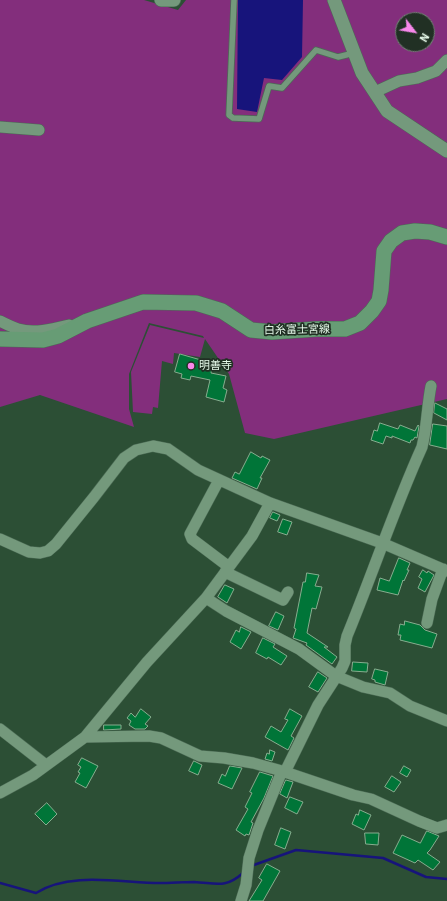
<!DOCTYPE html>
<meta charset="utf-8">
<style>
body{margin:0}
#map{position:relative;width:447px;height:901px;overflow:hidden;background:#2c4f35;font-family:"IBM Plex Sans",sans-serif}
canvas{display:block}
.north{position:absolute;left:395px;top:12px;width:40px;height:40px;box-sizing:border-box;background:#213024;border:1px solid #6f8072;border-radius:50%;rotate:121deg;font-size:11px;font-weight:700;line-height:16px;text-align:center;color:#e4f8e8}
.north::after{content:'';display:block;margin:auto;width:14px;height:18px;background:#f888eb;clip-path:polygon(50% 0,100% 100%,50% 72%,0 100%)}
</style>
<div id="map">
<canvas width="447" height="901"></canvas>
<div class="north">N</div>
</div>
<script>
const context = document.querySelector('canvas').getContext('2d');
context.lineJoin = 'round';
function paint(path, color) {
  context.fillStyle = color;
  context.fill(path, 'evenodd');
}
function stroke(path, color, width, dash) {
  context.strokeStyle = color;
  context.lineWidth = width;
  context.lineCap = dash ? 'butt' : 'round';
  context.setLineDash(dash || []);
  context.stroke(path);
}
function drawText(font, color, halo, rows, align = 'center') {
  context.font = font + ' "IBM Plex Sans","Noto Sans JP",sans-serif';
  context.lineWidth = 3.5;
  context.setLineDash([]);
  context.textBaseline = 'middle';
  context.strokeStyle = halo;
  context.fillStyle = color;
  for (const [text, x, y, turn = 0] of rows) {
    context.save();
    context.translate(x, y);
    context.rotate((+turn || 0) * Math.PI / 180);
    context.textAlign = isNaN(turn) ? turn : align;
    if (halo) context.strokeText(text, 0, 0);
    context.fillText(text, 0, 0);
    context.restore();
  }
}
paint(new Path2D(`
 M0 0H144L178 10 186 0H447V399L274 439 245 433 229 374 205 339 200 357 174 353 173 364 162 361 158 408 153 407 152 414 133 412 131 372 150 325 204 338 203 336 149 323 129 374V409L134 427 40 395 0 407ZM403 20H427V44H403Z`), '#832e7c');
paint(new Path2D(`
 M238 0H303L302 57 282 80 264 78 257 112 237 109Z`), '#17147b');
stroke(new Path2D(`
 M251 866 296 850 383 858 426 877 447 879
 M0 883 36 893C70 871 122 883 160 883 171 883 183 882 194 882 216 883 225 889 243 873`), '#17147b', 2.5);
const building = new Path2D(`
 M180 354 201 360 200 365 212 368 211 373 226 376 223 388 227 390 224 402 206 397 210 380 191 376 190 380 181 378 182 374 175 372Z
 M435 403 447 409V420L434 413Z
 M380 423 398 429 400 425 415 431 418 425 419 426 417 438 415 437 413 440H411L410 443 392 436V438L386 436 383 444 371 440 374 430 377 431Z
 M433 424 447 426V449L430 445Z
 M251 452 261 458 262 456 270 460 260 478H262L257 489 232 478 235 472 239 474Z
 M273 512 280 515 277 521 270 518Z
 M283 519 292 522 287 535 278 532Z
 M399 558 410 563 407 570H409L404 581 403 580 398 595 377 590 380 578 389 581Z
 M423 570 427 573 428 571 434 575 425 592 418 588 422 579 419 577Z
 M307 573 319 575 315 586 322 587 316 609 312 608 307 633 328 647H324L337 657 332 664 306 645 307 643 293 638 296 629 294 628 303 582H305Z
 M225 585 234 589 227 603 218 597Z
 M276 612 284 616 278 630 269 626Z
 M405 621 420 625 425 630 437 634 432 648 400 640 401 635H398L400 624 404 625Z
 M241 627 251 632 241 649 230 642 236 630 239 632Z
 M263 638 275 644 273 647 287 656 281 665 268 657 267 659 256 653Z
 M353 662 368 663 367 672 352 671Z
 M375 669 388 672 385 685 375 682V680L372 679Z
 M318 672 327 678 318 692 309 687Z
 M141 709 151 717 145 724 148 726 145 729H135L129 725 131 721 127 718 131 713 135 717Z
 M290 709 302 716 291 736 294 738 288 750 265 737 271 726 281 732 288 720 285 719Z
 M104 725H121V729L104 730Z
 M270 750 275 752 272 761 265 759 267 753 269 754Z
 M82 758 98 766 86 788 75 782 80 773 78 772 81 767 78 765Z
 M194 761 202 765 198 775 189 771Z
 M230 766 242 768 232 789 218 783 222 774 225 776Z
 M404 766 411 770 407 777 400 773Z
 M260 772 273 776 264 798 251 822 253 823 249 835 246 834 245 836 236 830 248 809 245 807 252 793 250 792Z
 M392 776 401 782 394 792 385 787Z
 M286 780 293 782 287 798 280 794Z
 M290 797 303 802 297 814 285 808Z
 M47 803 57 814 46 825 35 814Z
 M360 810 371 815 364 830 352 824 356 814 358 815Z
 M281 828 291 832 285 849 275 845Z
 M427 831 439 836 430 850 427 853 440 862 433 870 418 860 415 863 393 853 402 835 420 843Z
 M365 833H379L378 845 366 844Z
 M267 864 280 871 263 901H249L262 880 259 878Z`);
paint(building, '#007538');
stroke(building, '#87ad8f', 1);
const service = new Path2D(`
 M234 0 229 115 233 118 259 119 269 86 282 88 316 50 338 57 354 53`);
const minor = new Path2D(`
 M375 92 399 81 417 78 436 71 447 60
 M0 127 39 130
 M0 321C6 324 12 327 18 329 34 334 53 329 69 325
 M219 480 190 534 192 539 229 567
 M0 539 29 552 40 553 48 551 56 544 94 497 124 458 136 450 153 446 168 449 198 470 270 503 382 543 447 571
 M225 572 283 600 288 592
 M206 598 226 611 299 649 336 676 363 687 390 693 410 706 447 721
 M427 623 432 599 443 569
 M0 729 46 765
 M85 737 147 662 206 598 252 536 270 503
 M285 772 318 705 342 668 345 661V645L347 636C373 573 394 509 422 447 427 427 427 406 431 386
 M0 793 33 775 85 737 149 736 161 738 200 756 224 758 253 763 282 771 353 795 371 799 419 821 437 828 447 825
 M241 901 246 885 249 858 258 830 282 771`);
const tertiary = new Path2D(`
 M161 0H174
 M334 0 362 73 387 111 447 151`);
const secondary = new Path2D(`
 M0 339 43 340 58 336 87 321 143 302 196 303 222 311 251 330 272 332 317 329H345L360 323 372 311 379 301 381 290 384 251 391 241 402 233 415 231 430 232 447 237`);
stroke(service, '#4c6b55', 7);
stroke(minor, '#4c6b55', 12);
stroke(tertiary, '#4c6b55', 14);
stroke(secondary, '#4c6b55', 16);
stroke(service, '#74997c', 5.5);
stroke(minor, '#74997c', 11);
stroke(tertiary, '#74997c', 13);
stroke(secondary, '#679c75', 15);
for (const [x, y, r, color] of [
 [191,366,4,"#f888eb"]
]) {
  const dot = new Path2D();
  dot.arc(x, y, r, 0, 2 * Math.PI);
  context.fillStyle = color;
  context.fill(dot);
  stroke(dot, '#213024', 1.5);
}
drawText('11px', '#e4f8e8', '#213024', [
 ["白糸富士宮線",297,330,-1]
]);
drawText('11px', '#e4f8e8', '#213024', [
 ["明善寺",199,366]
], 'left');
</script>
